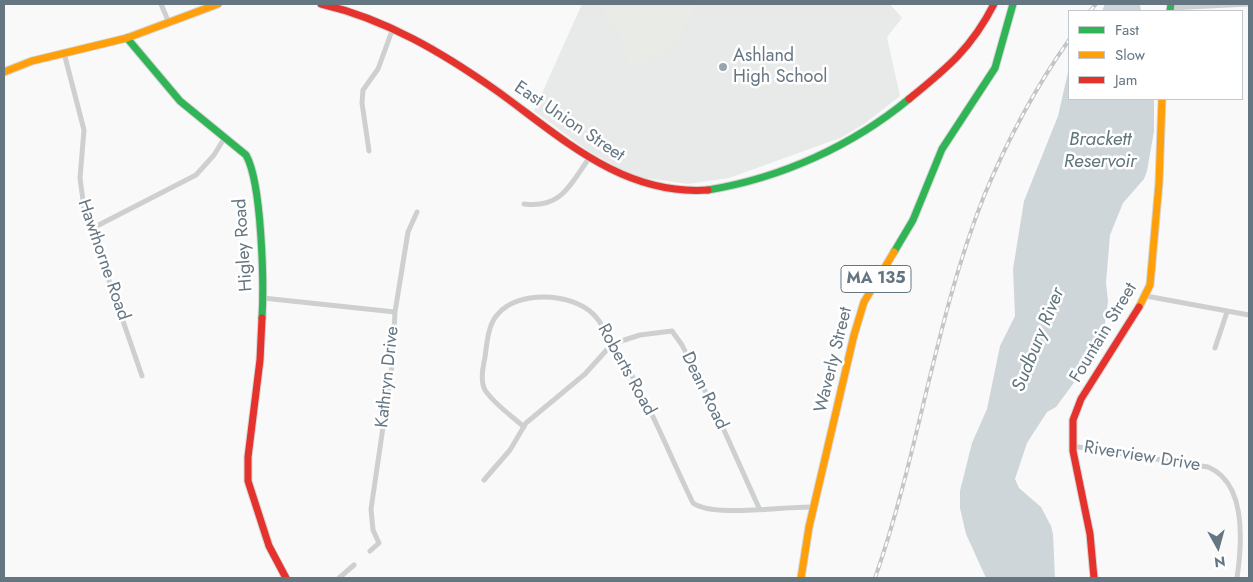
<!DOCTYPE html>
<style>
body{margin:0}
#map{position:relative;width:1253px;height:582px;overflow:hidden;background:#f9f9f9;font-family:Jost,sans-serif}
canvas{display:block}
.frame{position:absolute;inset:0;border:5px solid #657683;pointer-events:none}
.legend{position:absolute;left:1068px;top:10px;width:175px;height:90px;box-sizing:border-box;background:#fff;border:1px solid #c1c8cd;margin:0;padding:6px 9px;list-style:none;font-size:15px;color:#657683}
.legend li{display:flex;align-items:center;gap:10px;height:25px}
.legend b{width:25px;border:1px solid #c1c8cd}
.north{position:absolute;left:1193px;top:522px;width:50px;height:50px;-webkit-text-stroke:4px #fff;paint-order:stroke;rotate:173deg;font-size:14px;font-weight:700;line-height:20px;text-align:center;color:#657683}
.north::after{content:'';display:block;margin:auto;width:18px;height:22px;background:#657683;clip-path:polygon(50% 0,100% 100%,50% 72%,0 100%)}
</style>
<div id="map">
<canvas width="1253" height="582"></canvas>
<div class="frame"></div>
<ul class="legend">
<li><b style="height:6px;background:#30b455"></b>Fast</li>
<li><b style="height:6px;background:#ff9f0a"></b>Slow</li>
<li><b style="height:6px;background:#e5322d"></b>Jam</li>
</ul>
<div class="north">N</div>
</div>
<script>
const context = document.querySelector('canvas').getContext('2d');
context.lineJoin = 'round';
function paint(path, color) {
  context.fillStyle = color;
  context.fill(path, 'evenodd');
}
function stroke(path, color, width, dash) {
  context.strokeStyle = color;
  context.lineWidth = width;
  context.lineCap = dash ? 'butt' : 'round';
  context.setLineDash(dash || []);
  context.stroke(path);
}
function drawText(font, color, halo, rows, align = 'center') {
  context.font = font + ' Jost,sans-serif';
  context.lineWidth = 5;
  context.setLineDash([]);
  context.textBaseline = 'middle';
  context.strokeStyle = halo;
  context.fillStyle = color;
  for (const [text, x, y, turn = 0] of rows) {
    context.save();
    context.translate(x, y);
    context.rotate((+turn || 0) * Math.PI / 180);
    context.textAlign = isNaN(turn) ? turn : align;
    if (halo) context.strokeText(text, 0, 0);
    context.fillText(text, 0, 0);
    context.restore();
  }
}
paint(new Path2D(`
 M582 4H890L902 18 887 37 900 96 864 124 840 138 729 178 688 184 646 178 625 171 591 153 534 111Z`), '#e8e9e9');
paint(new Path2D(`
 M601 4H693L694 9 673 47 630 69 621 37 605 16Z`), '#e8ebe6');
paint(new Path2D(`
 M1105 4H1140L1141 11H1102Z
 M1069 68V99H1154V131L1147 171 1144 179 1123 203 1110 235 1106 283 1108 301 1103 337 1087 365 1056 407 1047 412 1027 443 1015 479 1019 488 1041 507 1051 526 1053 534 1055 578H986L966 534 960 508V491L972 443 987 409 1000 346 1015 316 1013 269 1024 201 1058 116Z`), '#ced6d9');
const fast = new Path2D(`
 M1170 11 1171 4
 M127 38 180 101 246 155C262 183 264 284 262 318
 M708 190C781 178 852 146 909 99
 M894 252 913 220 942 149 995 68 1013 4`);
const slow = new Path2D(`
 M4 72 32 61 127 38 218 4
 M1139 307 1150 285 1159 183 1162 99
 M801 578 809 527 854 335 864 302 894 252`);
const jam = new Path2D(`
 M321 4C386 19 443 53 497 91 561 137 622 196 708 190
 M909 99C947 68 971 49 994 4
 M262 318 260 360 248 457V481L269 546 286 578
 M1094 578 1090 534 1073 451V420L1081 399 1139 307`);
stroke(fast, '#d5d6d7', 9);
stroke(slow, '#d5d6d7', 9);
stroke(jam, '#d5d6d7', 9);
stroke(new Path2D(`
 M161 4 169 23
 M1170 8 1249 4
 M64 53 84 130 80 178 84 208 142 376
 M369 151 362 103 363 90 378 69 393 28
 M524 204C562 209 570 184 590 157
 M91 229 196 175 214 155 225 137
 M1146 296 1249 315
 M263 298 395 312
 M1215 348 1227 312
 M524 427C512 416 494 404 485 390 480 381 483 367 485 357 487 343 488 324 498 314 518 290 571 293 592 313 602 321 606 335 613 345 646 393 667 450 693 503 713 518 785 506 813 507
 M1072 446 1208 467C1247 483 1242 544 1237 578
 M484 480 510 450 526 423 585 374 612 344 640 335 672 331 682 345 719 419 759 508
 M370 551 379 543 373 530 371 509 392 366 395 312 408 232 417 212
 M339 578 354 565`), '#cecfd0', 5);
stroke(fast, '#30b455', 7);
stroke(slow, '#ff9f0a', 7);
stroke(jam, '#e5322d', 7);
const rail = new Path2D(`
 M1090 11 1096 4
 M875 578C919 453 935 319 984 196 1007 141 1035 88 1069 40`);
stroke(rail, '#c3c5c6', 4);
stroke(rail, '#fff', 2, [5.5]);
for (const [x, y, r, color] of [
 [723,67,5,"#99a4ac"]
]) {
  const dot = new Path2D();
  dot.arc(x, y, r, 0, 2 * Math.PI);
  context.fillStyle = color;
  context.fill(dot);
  stroke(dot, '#fff', 2);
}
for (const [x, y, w] of [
 [876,279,70]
]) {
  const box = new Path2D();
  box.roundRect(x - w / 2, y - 13.5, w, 27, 4);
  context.fillStyle = '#fff';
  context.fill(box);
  stroke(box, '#657683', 1);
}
drawText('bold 16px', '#657683', null, [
 ["MA 135",876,279]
]);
drawText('18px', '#657683', '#fff', [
 ["Ashland",733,57],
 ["High School",733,78]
], 'left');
drawText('18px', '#657683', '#fff', [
 ["East Union Street",569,122,34],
 ["Higley Road",244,245,-94],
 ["Hawthorne Road",103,260,71],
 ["Fountain Street",1104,333,-59],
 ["Waverly Street",834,360,-76],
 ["Roberts Road",626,370,61],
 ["Kathryn Drive",388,377,-84],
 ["Dean Road",704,391,64],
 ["Riverview Drive",1142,457,9]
]);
drawText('italic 19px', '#60757c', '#fff', [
 ["Brackett",1100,140],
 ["Reservoir",1100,162],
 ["Sudbury River",1039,340,-68]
]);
</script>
